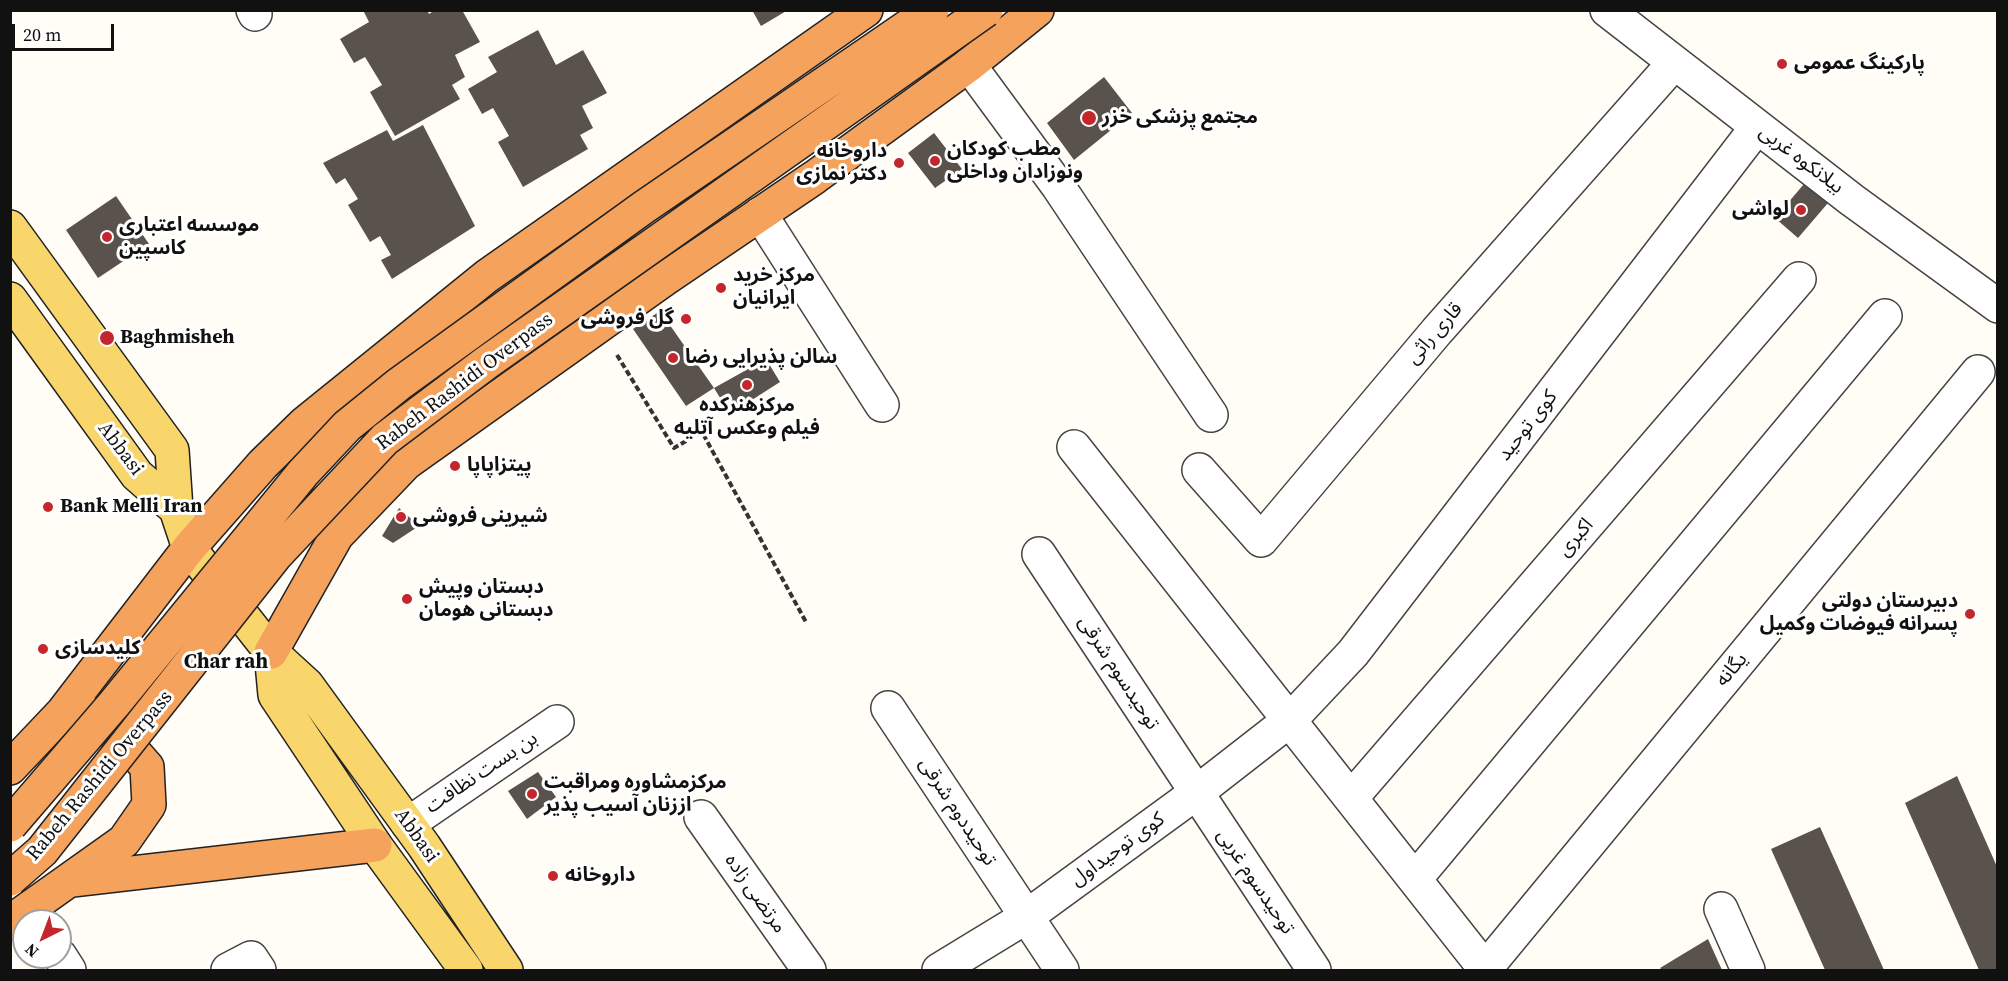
<!DOCTYPE html>
<meta charset="utf-8">
<style>
body{margin:0}
#map{position:relative;width:2008px;height:981px;overflow:hidden;background:#fffdf5;font-family:"Source Serif 4",serif}
canvas{display:block}
.frame{position:absolute;inset:0;border:12px solid #111;pointer-events:none}
.north{position:absolute;left:12px;top:909px;width:60px;height:60px;box-sizing:border-box;background:#fff;border:2px solid #a0a0a0;border-radius:50%;rotate:222deg;font-size:16px;font-weight:700;line-height:24px;text-align:center;color:#111}
.north::after{content:'';display:block;margin:auto;width:21px;height:27px;background:#c4262e;clip-path:polygon(50% 0,100% 100%,50% 72%,0 100%)}
.scale{position:absolute;left:12px;top:24px;width:102px;height:27px;box-sizing:border-box;border:3px solid #111;border-top:0;padding-left:8px;font-size:18px;line-height:21px;white-space:nowrap;color:#111;-webkit-text-stroke:4px #fff;paint-order:stroke}
</style>
<div id="map">
<canvas width="2008" height="981"></canvas>
<div class="frame"></div>
<div class="north">N</div>
<div class="scale">20 m</div>
</div>
<script>
const context = document.querySelector('canvas').getContext('2d');
context.lineJoin = 'round';
function paint(path, color) {
  context.fillStyle = color;
  context.fill(path, 'evenodd');
}
function stroke(path, color, width, dash) {
  context.strokeStyle = color;
  context.lineWidth = width;
  context.lineCap = dash ? 'butt' : 'round';
  context.setLineDash(dash || []);
  context.stroke(path);
}
function drawText(font, color, halo, rows, align = 'center') {
  context.font = font + ' "Source Serif 4","Noto Sans Arabic",serif';
  context.lineWidth = 6;
  context.setLineDash([]);
  context.textBaseline = 'middle';
  context.strokeStyle = halo;
  context.fillStyle = color;
  for (const [text, x, y, turn = 0] of rows) {
    context.save();
    context.translate(x, y);
    context.rotate((+turn || 0) * Math.PI / 180);
    context.textAlign = isNaN(turn) ? turn : align;
    if (halo) context.strokeText(text, 0, 0);
    context.fillText(text, 0, 0);
    context.restore();
  }
}
paint(new Path2D(`
 M363 10H427L429 14 435 10H462L480 42 455 55 465 77 452 85 460 99 395 136 370 92 382 85 365 57 354 63 340 39 369 22Z
 M752 10H788L761 26Z
 M538 30 556 65 583 50 607 93 582 106 593 128 580 135 588 149 523 187 498 142 509 136 493 108 482 114 468 89 497 72 488 57Z
 M1104 77 1132 113 1074 160 1047 123Z
 M423 125 475 226 392 279 381 260 391 255 380 236 370 242 348 205 358 199 345 178 336 184 323 163 387 130 393 141Z
 M934 133 962 169 935 188 908 153Z
 M1804 184 1828 203 1798 238 1775 218Z
 M116 196 149 244 98 278 66 230Z
 M660 311 714 388 686 406 633 329Z
 M766 359 780 382 730 414 714 388Z
 M399 508 419 526 393 543 382 536Z
 M538 772 556 797 527 819 508 791Z
 M1957 776 1998 869V970H1979L1905 803Z
 M1820 827 1884 970H1825L1771 849Z
 M1708 939 1722 970H1662L1660 968Z`), '#5a524d');
const minor = new Path2D(`
 M253 10 255 14
 M1607 10 1852 200 1998 306
 M969 65 1058 186 1211 415
 M760 214 882 405
 M1074 447 1486 970
 M1199 470 1261 540 1437 331 1674 63
 M1039 554 1314 970
 M888 708 1062 970
 M1352 797 1799 279
 M701 817 809 970
 M408 824 557 722
 M1415 879 1885 316
 M1721 909 1748 970
 M60 956 69 970
 M1485 969 1978 372
 M228 970 251 958 259 970
 M939 970 1026 917 1196 793 1291 719 1353 653 1757 127`);
const major = new Path2D(`
 M10 227 172 450 176 509 189 548 271 652 307 685 424 846 506 970
 M10 299 137 475 176 509
 M271 652 275 695 375 845 466 970`);
const highway = new Path2D(`
 M271 652 337 535 406 463 666 278 815 177 969 65 1037 10
 M10 768 63 712 189 548 263 464 305 423 487 276 866 10
 M72 880 375 845
 M10 922 124 841 149 805 147 767 125 742 91 714 74 713`);
stroke(minor, '#444', 36);
stroke(major, '#222', 36);
stroke(highway, '#222', 36);
stroke(new Path2D(`
 M617 355 674 448 702 432 806 622`), '#333', 4, [6, 3]);
stroke(minor, '#fff', 33);
stroke(major, '#f9d66b', 33);
stroke(highway, '#f5a25d', 33);
const highwayBridge = new Path2D(`
 M10 825 114 704 303 473 347 426 399 384 644 207 932 10
 M10 879 42 851 275 556 385 439 486 363 986 10`);
stroke(highwayBridge, '#222', 36, []);
stroke(highwayBridge, '#f5a25d', 33);
for (const [x, y, r, color] of [
 [1782,64,6,"#c4262e"],
 [1089,118,8,"#c4262e"],
 [935,161,6,"#c4262e"],
 [899,163,6,"#c4262e"],
 [1801,210,6,"#c4262e"],
 [107,237,6,"#c4262e"],
 [721,288,6,"#c4262e"],
 [686,319,6,"#c4262e"],
 [107,338,8,"#c4262e"],
 [673,358,6,"#c4262e"],
 [747,385,6,"#c4262e"],
 [455,466,6,"#c4262e"],
 [48,507,6,"#c4262e"],
 [401,517,6,"#c4262e"],
 [407,599,6,"#c4262e"],
 [1970,614,6,"#c4262e"],
 [43,649,6,"#c4262e"],
 [532,794,6,"#c4262e"],
 [553,876,6,"#c4262e"]
]) {
  const dot = new Path2D();
  dot.arc(x, y, r, 0, 2 * Math.PI);
  context.fillStyle = color;
  context.fill(dot);
  stroke(dot, '#fff', 2);
}
drawText('bold 20px', '#111', '#fff', [
 ["پارکینگ عمومی",1794,64],
 ["مجتمع پزشکی خزر",1102,118],
 ["مطب کودکان",947,150],
 ["ونوزادان وداخلی",947,173],
 ["داروخانه",887,152,"right"],
 ["دکتر نمازی",887,175,"right"],
 ["لواشی",1789,210,"right"],
 ["موسسه اعتباری",119,226],
 ["کاسپین",119,249],
 ["مرکز خرید",733,276],
 ["ایرانیان",733,299],
 ["گل فروشی",674,319,"right"],
 ["Baghmisheh",120,338],
 ["سالن پذیرایی رضا",685,358],
 ["مرکزهنرکده",747,406,"center"],
 ["فیلم وعکس آتلیه",747,429,"center"],
 ["پیتزاپاپا",467,466],
 ["Bank Melli Iran",60,507],
 ["شیرینی فروشی",413,517],
 ["دبستان وپیش",419,588],
 ["دبستانی هومان",419,611],
 ["دبیرستان دولتی",1958,602,"right"],
 ["پسرانه فیوضات وکمیل",1958,625,"right"],
 ["کلیدسازی",55,649],
 ["مرکزمشاوره ومراقبت",544,783],
 ["اززنان آسیب پذیر",544,806],
 ["داروخانه",565,876]
], 'left');
drawText('20px', '#111', '#fff', [
 ["بیلانکوه غربی",1801,160,37],
 ["قاری راثی",1435,334,-49],
 ["Rabeh Rashidi Overpass",465,382,-37],
 ["کوی توحید",1528,426,-52],
 ["Abbasi",120,449,53],
 ["اکبری",1576,538,-49],
 ["یگانه",1732,670,-50],
 ["توحیدسوم شرقی",1118,673,57],
 ["بن بست نظافت",482,773,-34],
 ["Rabeh Rashidi Overpass",100,776,-50],
 ["توحیددوم شرقی",957,812,57],
 ["Abbasi",416,836,55],
 ["کوی توحیداول",1118,850,-36],
 ["توحیدسوم غربی",1255,882,56],
 ["مرتضی زاده",755,894,55]
]);
drawText('bold 21px', '#111', '#fff', [
 ["Char rah",226,663]
]);
</script>
